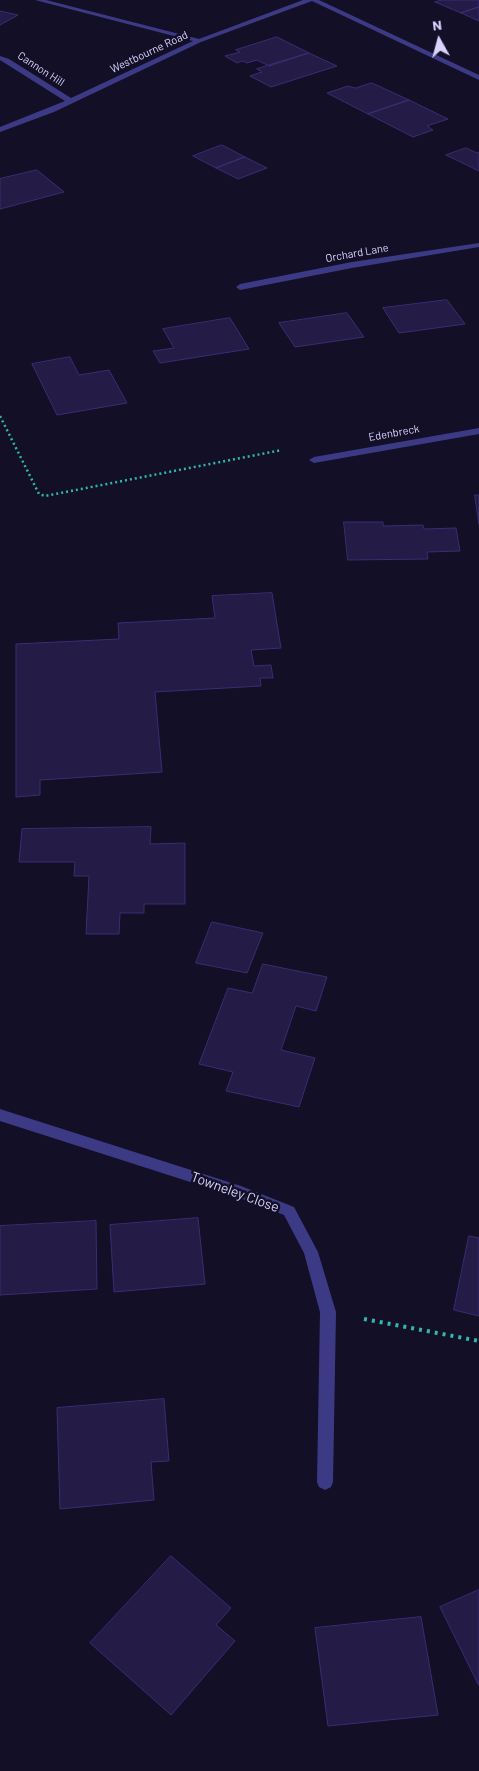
<!DOCTYPE html>
<style>
body{margin:0}
#map{position:relative;width:479px;height:1771px;overflow:hidden;background:#130f26;font-family:Barlow,sans-serif}
canvas{display:block}
.north{position:absolute;left:414px;top:15px;width:50px;height:50px;-webkit-text-stroke:4px #130f26;paint-order:stroke;rotate:353deg;font-size:14px;font-weight:700;line-height:20px;text-align:center;color:#d9d4ff}
.north::after{content:'';display:block;margin:auto;width:18px;height:22px;background:#d9d4ff;clip-path:polygon(50% 0,100% 100%,50% 72%,0 100%)}
</style>
<div id="map">
<canvas width="479" height="1771"></canvas>
<div class="north">N</div>
</div>
<script>
const context = document.querySelector('canvas').getContext('2d');
context.lineJoin = 'round';
function paint(path, color) {
  context.fillStyle = color;
  context.fill(path, 'evenodd');
}
function stroke(path, color, width, dash) {
  context.strokeStyle = color;
  context.lineWidth = width;
  context.lineCap = dash ? 'butt' : 'round';
  context.setLineDash(dash || []);
  context.stroke(path);
}
function drawText(font, color, halo, rows, align = 'center') {
  context.font = font + ' Barlow,sans-serif';
  context.lineWidth = 5;
  context.setLineDash([]);
  context.textBaseline = 'middle';
  context.strokeStyle = halo;
  context.fillStyle = color;
  for (const [text, x, y, turn = 0] of rows) {
    context.save();
    context.translate(x, y);
    context.rotate((+turn || 0) * Math.PI / 180);
    context.textAlign = isNaN(turn) ? turn : align;
    if (halo) context.strokeText(text, 0, 0);
    context.fillText(text, 0, 0);
    context.restore();
  }
}
const building = new Path2D(`
 M443 0H479V7L461 13 435 2Z
 M479 7V21L461 13Z
 M0 11 18 15 0 25Z
 M277 37 309 53 269 66 257 60 247 63 242 61 237 63 225 56 240 52 236 50Z
 M309 53 337 66 271 87 250 76 262 72 257 69Z
 M372 83 409 100 368 114 327 93 348 86 355 88Z
 M409 100 448 119 427 126 433 130 413 137 368 114Z
 M222 145 245 157 216 168 193 156Z
 M466 148 477 153 479 152V171L446 155Z
 M245 157 267 168 238 179 216 168Z
 M37 170 64 192 0 209V179Z
 M447 300 465 324 399 333 383 308Z
 M347 313 364 337 295 347 279 323Z
 M230 318 249 349 160 363 153 351 174 348 163 329Z
 M70 357 79 375 109 370 127 403 57 415 32 364Z
 M475 495H479V524Z
 M344 522H383V526L423 525 424 529 456 528 460 551 427 552 428 559 348 560Z
 M272 593 281 648 251 650 254 666 271 665 273 678H260L261 686 155 692 162 772 40 780V795L16 797V644L119 639 118 623 215 618 212 596Z
 M151 827 150 844 185 843V904H144V913H120L119 934H86L89 876H74L75 862H19L22 829Z
 M212 922 263 933 247 973 196 963Z
 M263 964 327 977 316 1011 296 1006 281 1050 315 1058 299 1107 226 1091 233 1072 199 1064 228 988 252 993Z
 M198 1218 205 1284 114 1292 110 1225Z
 M96 1221 97 1289 0 1295V1226Z
 M469 1236 479 1238V1316L454 1310Z
 M164 1399 169 1461 151 1462 154 1500 60 1509 57 1408Z
 M171 1556 231 1608 216 1625 235 1641 171 1715 90 1643Z
 M479 1590V1686L440 1607Z
 M421 1617 438 1715 328 1726 315 1628Z`);
paint(building, '#241b47');
stroke(building, '#3b2d73', 1);
stroke(new Path2D(`
 M0 416 39 494 45 496 282 450`), '#2fb8b0', 2.5, [2, 3]);
stroke(new Path2D(`
 M364 1319 479 1341`), '#2fb8b0', 4, [3, 5]);
paint(new Path2D(`
 M35 0H46L199 39 303 0H319L479 75V80L312 1 201 42 54 112 0 132V127L65 101 0 60V56L9 59 71 98 193 41Z
 M479 243V247L352 268 240 290 236 287 240 284 352 262Z
 M479 428V434L314 463 309 460 314 457Z
 M0 1109 241 1186 294 1207 318 1252 336 1312 333 1482 331 1487 325 1490 319 1487 317 1482 320 1312 304 1253 284 1215 237 1197 0 1121Z`), '#3d3a85');
drawText('11px', '#d9d4ff', '#130f26', [
 ["Westbourne Road",149,52,-25],
 ["Cannon Hill",41,69,33],
 ["Orchard Lane",357,253,-10],
 ["Edenbreck",394,433,-10]
]);
drawText('14px', '#d9d4ff', '#130f26', [
 ["Towneley Close",235,1192,20]
]);
</script>
